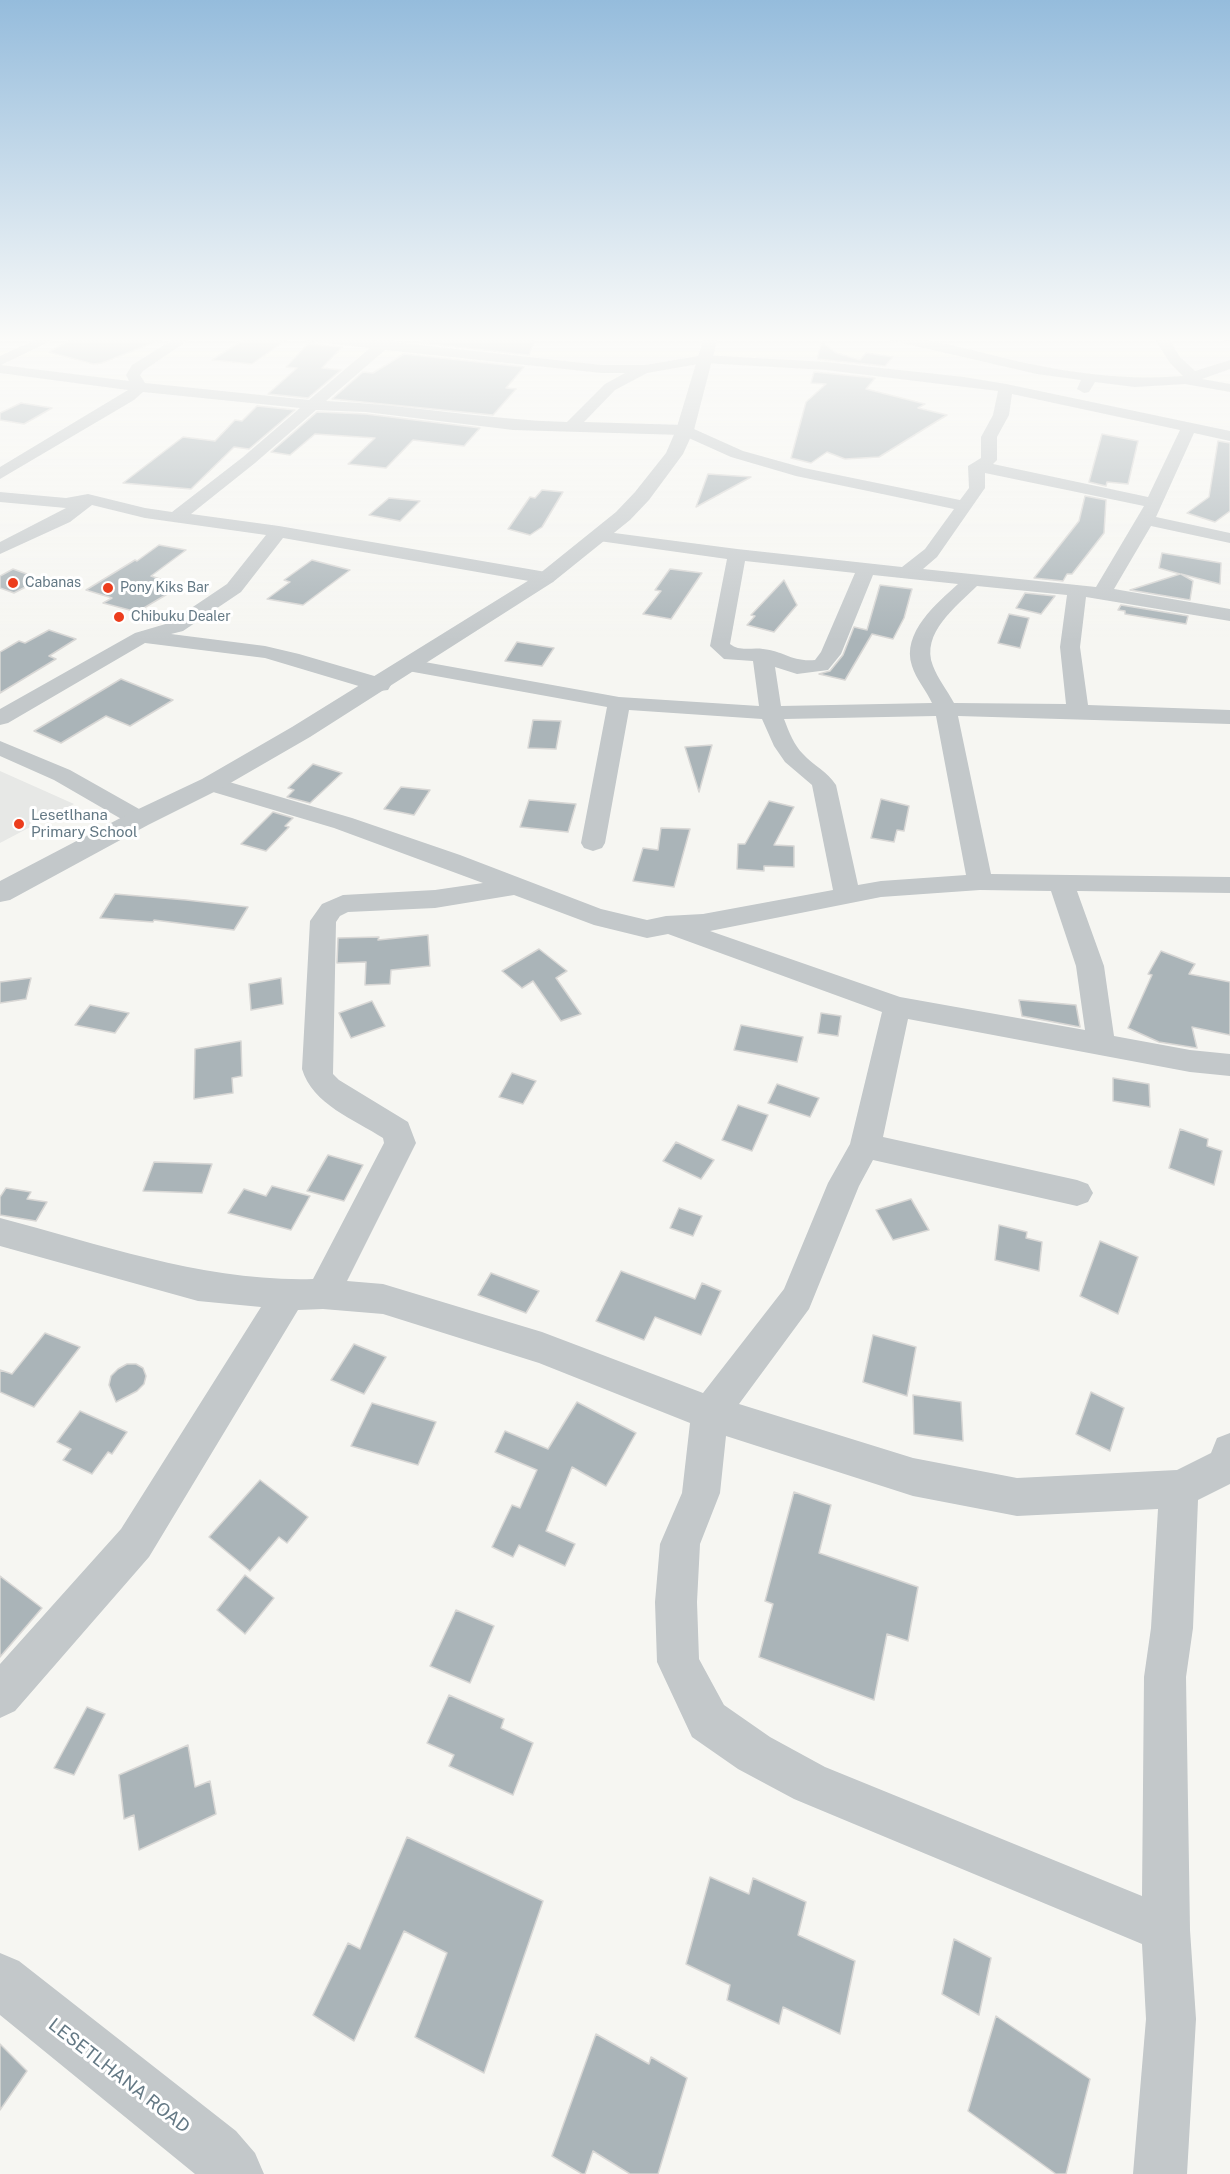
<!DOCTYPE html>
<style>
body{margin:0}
canvas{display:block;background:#f6f6f2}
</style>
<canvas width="1230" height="2174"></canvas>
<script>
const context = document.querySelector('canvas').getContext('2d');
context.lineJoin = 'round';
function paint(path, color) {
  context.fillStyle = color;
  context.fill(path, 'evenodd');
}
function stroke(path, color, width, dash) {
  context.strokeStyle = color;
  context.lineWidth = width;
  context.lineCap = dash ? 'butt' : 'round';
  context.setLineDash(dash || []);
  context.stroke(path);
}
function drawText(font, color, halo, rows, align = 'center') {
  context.font = font + ' "Public Sans",sans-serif';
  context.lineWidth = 6;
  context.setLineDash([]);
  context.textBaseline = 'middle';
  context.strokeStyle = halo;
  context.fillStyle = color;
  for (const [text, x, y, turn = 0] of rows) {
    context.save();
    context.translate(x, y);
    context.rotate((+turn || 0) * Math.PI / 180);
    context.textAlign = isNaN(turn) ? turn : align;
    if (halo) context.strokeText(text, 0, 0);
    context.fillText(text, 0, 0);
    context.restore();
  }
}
paint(new Path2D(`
 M0 771 74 804 0 843Z`), '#e7e8e6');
const building = new Path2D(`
 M76 337H165V338L102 363 93 364 49 352Z
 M248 337H290L252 364 212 360Z
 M426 337 513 341 514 338 535 339 529 355 420 343Z
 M822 342 836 353 860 360 866 353 893 357 885 366 817 359Z
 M308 344 342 347 322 368 341 370 308 398 268 394 297 368 286 367Z
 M404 354 524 367 506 388 516 389 493 415 332 399 363 372 373 373Z
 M814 372 875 378 866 389 925 404 918 408 947 415 879 457 845 459 827 452 811 463 791 458 806 402 826 384 811 383Z
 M21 403 52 408 24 424 0 420V413Z
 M257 406 295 410 249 449 234 447 191 489 123 483 183 437 215 441 235 420 242 421Z
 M317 412 366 414 480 428 464 446 413 440 386 468 348 464 375 438 315 434 290 455 271 452Z
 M1102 434 1138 441 1128 484 1107 482 1106 486 1089 482Z
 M1218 441 1230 443V511L1215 522 1187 513 1209 497Z
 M708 474 751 477 696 507Z
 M542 490 563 492 542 527 530 535 508 529 530 497 535 498Z
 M1085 496 1106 500 1104 533 1072 574H1067L1063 581 1034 578 1079 521Z
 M389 498 420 501 400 521 369 515Z
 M159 545 186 550 151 576 181 586 137 612 103 603 112 598 86 590 135 560 137 561Z
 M1162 553 1221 563 1220 584 1181 574 1193 581 1190 600 1130 590 1180 574 1159 568Z
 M312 560 350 570 303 605 267 599 290 582 284 580Z
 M13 569 41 579 14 593 0 588V576Z
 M670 569 702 573 671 619 643 614 661 591 655 590Z
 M784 580 797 605 774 632 747 625 755 616 751 615Z
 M880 585 912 589 904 618 893 639 872 634 845 680 819 674 830 671 843 655 854 627 867 630Z
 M1025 593 1055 596 1041 614 1016 608Z
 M1121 605 1188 616 1186 624 1125 614V611L1118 610Z
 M1009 614 1029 618 1020 648 998 643Z
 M49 630 76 639 49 656 56 659 0 693V652L19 641 25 643Z
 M517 642 554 648 542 666 505 661Z
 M121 679 173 700 130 726 106 716 61 743 34 731Z
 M533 720 561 721 556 749 528 748Z
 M712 745 699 792 685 747Z
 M313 764 342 773 310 803 287 797 294 790 288 788Z
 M401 787 430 790 414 815 384 809Z
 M881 799 909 806 904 831 897 830 894 842 871 838Z
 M529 800 576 804 568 832 520 827Z
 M769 801 794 807 774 845 794 846V867L764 866V871L737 869 738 844H745Z
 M273 812 293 818 285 826 289 827 266 851 241 844Z
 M661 828 690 829 674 887 633 881 643 848 658 850Z
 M115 894 186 900 248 907 234 930 154 920 153 922 100 918Z
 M428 935 430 966 391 970 390 984 365 985 366 962 337 963 338 938 379 937 378 940Z
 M539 949 567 971 556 978 581 1014 561 1021 533 981 522 988 502 971Z
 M1161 951 1195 964 1189 974 1230 982V1035L1192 1027 1197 1048 1159 1042 1128 1028 1152 975 1148 974Z
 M31 978 26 999 0 1003V982Z
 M281 978 283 1004 251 1010 249 984Z
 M1019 1000 1076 1005 1080 1027 1022 1016Z
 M372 1001 385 1026 351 1038 339 1013Z
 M90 1005 129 1013 115 1033 75 1025Z
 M821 1013 841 1016 838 1036 818 1033Z
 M741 1025 803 1037 797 1062 734 1050Z
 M241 1041 242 1076 232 1078 233 1093 194 1099 195 1049Z
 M512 1073 536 1081 523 1104 499 1097Z
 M1113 1078 1149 1084 1150 1107 1113 1101Z
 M777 1084 819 1098 810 1117 768 1103Z
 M738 1105 768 1115 752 1151 722 1140Z
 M1180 1129 1208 1139 1207 1146 1222 1151 1214 1185 1169 1168Z
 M676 1142 714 1160 701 1179 663 1161Z
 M328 1155 363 1165 344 1201 307 1191Z
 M154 1162 212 1164 202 1193 143 1191Z
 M272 1186 310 1196 291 1230 228 1213 244 1189 266 1196Z
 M6 1188 31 1192 27 1199 47 1202 36 1221 0 1215V1197Z
 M911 1199 929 1230 893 1240 876 1210Z
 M679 1208 702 1216 693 1236 670 1228Z
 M999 1225 1027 1232 1026 1238 1042 1242 1039 1271 995 1260Z
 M1100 1241 1138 1257 1118 1314 1080 1296Z
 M621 1271 695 1299 702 1283 721 1291 701 1335 655 1317 644 1340 596 1321Z
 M491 1273 539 1291 526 1313 478 1295Z
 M45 1333 80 1347 34 1407 0 1392V1370L12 1374Z
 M873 1335 916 1347 907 1396 863 1382Z
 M354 1344 386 1357 364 1394 331 1380Z
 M127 1364H136L143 1368 146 1376 144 1384 137 1391 116 1402 109 1385 111 1376 118 1369Z
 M1091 1392 1124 1408 1110 1451 1076 1434Z
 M913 1395 961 1402 963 1441 914 1434Z
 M577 1402 636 1433 606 1486 572 1467 546 1531 575 1544 565 1566 519 1545 513 1557 492 1547 512 1505 520 1508 537 1470 495 1452 505 1431 548 1449Z
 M372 1403 436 1422 418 1465 351 1446Z
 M80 1411 127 1432 112 1454 108 1452 92 1474 63 1460 71 1449 57 1442Z
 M260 1480 308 1517 287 1543 279 1537 250 1571 209 1537Z
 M794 1492 831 1505 819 1553 918 1587 908 1641 887 1634 874 1700 759 1657 773 1604 765 1601Z
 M245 1575 274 1598 245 1634 217 1610Z
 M0 1576 42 1608 0 1657Z
 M456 1610 494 1626 470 1683 430 1666Z
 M449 1695 504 1719 501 1728 533 1743 513 1795 449 1766 454 1755 427 1743Z
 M87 1707 105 1714 74 1775 54 1768Z
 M188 1745 195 1787 210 1781 216 1814 139 1850 134 1815 124 1819 119 1775Z
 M407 1837 543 1901 484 2073 415 2037 447 1953 404 1931 354 2041 313 2015 348 1943 360 1949Z
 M710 1877 749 1894 753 1878 806 1902 798 1935 855 1961 840 2034 783 2007 779 2024 727 2000 730 1985 686 1964Z
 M954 1939 991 1958 979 2015 942 1994Z
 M996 2016 1090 2079 1066 2174H1056L968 2111Z
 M596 2034 649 2064 651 2057 687 2078 658 2174H630L593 2151 585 2174H582L552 2156Z
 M0 2044 27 2071 0 2110Z`);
paint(building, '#aab4b8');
stroke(building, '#d8d7d5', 1.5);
paint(new Path2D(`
 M41 337H59L1 365 129 381 126 375 132 365 177 337H193L143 371 140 375 145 383 309 400 370 348 306 341 299 337H344L379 341 383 337H396L393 342 602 365H645L704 355 826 362 964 377 1006 384 1230 431V441L1194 433 1156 517 1230 533V543L1151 526 1114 589 1230 609V621L1086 597 1080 647 1088 705 1230 710V724L958 716 991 874 1230 877V893L1077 891 1104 966 1114 1036 1190 1050 1230 1054V1076L1190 1072 908 1019 883 1137 1077 1180 1088 1184 1093 1193 1088 1202 1077 1206 873 1160 859 1186 809 1309 739 1404 913 1458 1017 1478 1177 1470 1211 1453 1217 1438 1230 1433V1484L1198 1500 1193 1628 1186 1677 1190 1930 1196 2019 1187 2174H1133L1146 2019 1142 1944 794 1799 738 1769 692 1737 657 1662 655 1602 660 1544 682 1493 690 1423 539 1363 383 1314 323 1309 298 1310 149 1557 15 1711 0 1718V1664L121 1529 261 1307 198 1301 0 1246V1218C103 1245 206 1282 313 1279L384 1143 383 1138C355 1120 312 1104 302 1069L310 921 322 904 343 895 435 890 483 883 334 828 203 789 199 784 203 779 211 777 219 779 352 818 460 855 601 909 647 920 666 916 703 914 833 890 812 785 785 762 774 746 762 719 629 710 605 843 602 848 593 851 584 848 581 843 607 707 408 671 401 669 398 665 401 661 408 659 619 697 759 706 753 661 724 659 710 646 727 559 599 541 593 540 590 536 593 532 599 531 737 549 902 567 925 549 954 509 796 476 731 457 682 435 513 430 366 412 316 410 255 463 191 514 279 526 546 572 553 574 555 578 553 582 546 584 283 538 241 592 183 631 171 634 265 646 299 654 388 680 391 685 388 690 380 691 372 690 265 658 145 643 8 723 0 725V709L135 633 169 623 227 584 266 535 145 518 92 505 70 522 0 554V542L66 508 0 502V492L66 498 88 494 145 508 172 512 243 457 300 408 143 392 134 400 0 479V467L128 390 0 373V356ZM385 350 602 373H625L605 384 567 422C486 420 407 404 326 401ZM704 363 826 370 998 391 993 415 981 437V458L968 466 969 488 960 500 804 468 743 451 685 425 584 422 615 390 647 373ZM1012 394 1180 430 1148 497 993 464 997 460V437L1009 415ZM985 473 1144 506 1096 587 923 569 937 557 985 488ZM745 561 855 573 821 652 815 660C791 662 784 651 763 649 752 647 740 652 730 644ZM873 575 958 584C937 603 901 633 912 666 916 679 926 690 932 703L781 706 775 667 797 674 828 670 841 654ZM977 586 1067 595 1060 647 1066 704 954 703C947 690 938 679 933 666 920 633 957 606 977 586ZM936 716 966 875 881 881 858 885 836 785C827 771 814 766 803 754 794 745 789 732 784 719ZM980 890 1051 891 1076 966 1085 1030 900 997 710 931 881 897ZM514 895 594 925 647 938 668 934 882 1012 850 1144 828 1183 784 1289 703 1393 542 1332 383 1284 347 1281 416 1143 408 1122 339 1080 333 1074 336 922 340 916 348 912 435 908ZM726 1436 913 1496 1017 1516 1158 1509 1151 1628 1144 1677 1142 1896 825 1767 770 1737 724 1705 699 1659 697 1602 700 1544 720 1493Z
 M887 337C938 337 987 356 1036 365 1084 375 1134 380 1183 376L1170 363 1156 341 1157 337H1171L1170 341 1180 357 1195 371 1230 360V369L1202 379 1230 384V392L1185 384 1135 387 1095 382 1089 392 1084 393 1077 389 1081 380 1037 374 889 340Z
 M1220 337H1230V341L1222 340Z
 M0 741 70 770 148 814 151 819 148 824 139 826 130 824 54 780 0 756Z`), '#c3c8ca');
paint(new Path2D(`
 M704 337H718L694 430 683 454 649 500 630 520 553 582 310 737 220 789 148 825 10 900 0 902V881L130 813 202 779 292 727 539 574 616 512 635 492 666 453 676 430Z
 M0 1953 19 1961 236 2131 255 2153 264 2174H195L0 2015Z`), '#c3c8ca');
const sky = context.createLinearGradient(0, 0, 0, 641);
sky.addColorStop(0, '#95bcdc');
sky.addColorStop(0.53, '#fbfbf9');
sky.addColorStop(1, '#fbfbf900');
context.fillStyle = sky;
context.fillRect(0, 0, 1230, 641);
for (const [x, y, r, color] of [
 [13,583,6,"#ec3d1d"],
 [108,588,6,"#ec3d1d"],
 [119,617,6,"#ec3d1d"],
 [19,824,6,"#ec3d1d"]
]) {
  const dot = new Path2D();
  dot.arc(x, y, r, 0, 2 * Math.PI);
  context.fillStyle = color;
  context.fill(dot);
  stroke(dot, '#fff', 2);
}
drawText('14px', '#647985', '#fff', [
 ["Cabanas",25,583],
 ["Pony Kiks Bar",120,588],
 ["Chibuku Dealer",131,617]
], 'left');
drawText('15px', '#647985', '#fff', [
 ["Lesetlhana",31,815],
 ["Primary School",31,832]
], 'left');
drawText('18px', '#647985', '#fff', [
 ["LESETLHANA ROAD",119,2076,38]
]);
</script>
